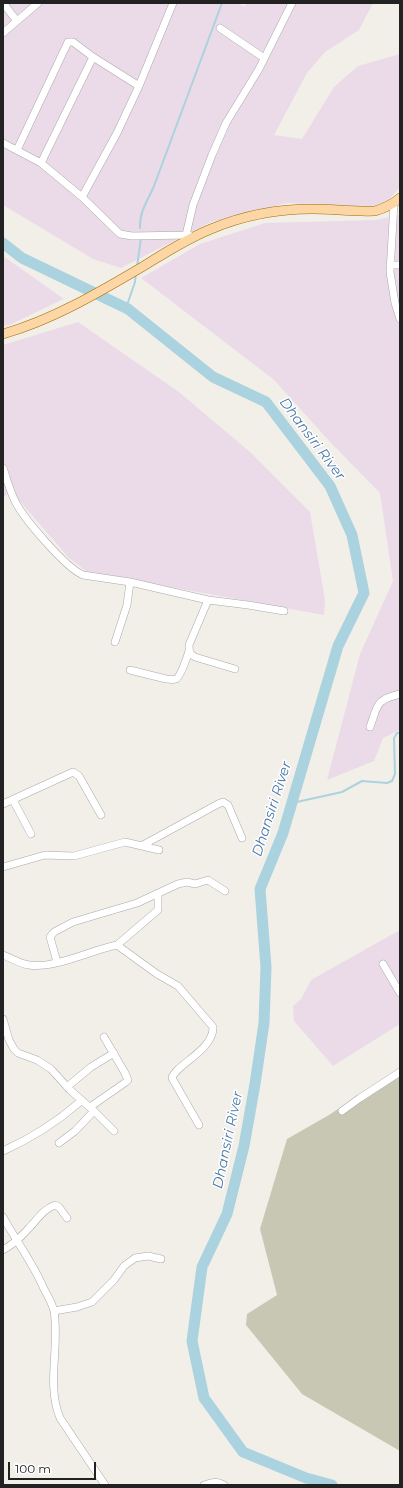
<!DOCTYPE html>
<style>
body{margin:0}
#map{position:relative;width:403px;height:1488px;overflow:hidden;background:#f2efe9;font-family:Montserrat,sans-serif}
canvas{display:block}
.frame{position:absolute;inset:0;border:4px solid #222;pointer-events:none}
.scale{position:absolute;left:8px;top:1462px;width:88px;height:18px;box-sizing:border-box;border:2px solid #222;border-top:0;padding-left:5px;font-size:12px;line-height:14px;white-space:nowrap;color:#222;-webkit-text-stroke:3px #fff;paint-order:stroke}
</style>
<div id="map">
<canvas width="403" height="1488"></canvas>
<div class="frame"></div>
<div class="scale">100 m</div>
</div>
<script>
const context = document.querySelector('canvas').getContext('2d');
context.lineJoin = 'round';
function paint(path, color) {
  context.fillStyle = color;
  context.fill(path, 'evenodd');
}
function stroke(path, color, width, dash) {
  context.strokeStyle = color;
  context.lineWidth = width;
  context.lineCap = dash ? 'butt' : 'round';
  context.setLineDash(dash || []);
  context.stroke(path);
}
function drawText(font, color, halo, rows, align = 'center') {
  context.font = font + ' Montserrat,sans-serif';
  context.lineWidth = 3;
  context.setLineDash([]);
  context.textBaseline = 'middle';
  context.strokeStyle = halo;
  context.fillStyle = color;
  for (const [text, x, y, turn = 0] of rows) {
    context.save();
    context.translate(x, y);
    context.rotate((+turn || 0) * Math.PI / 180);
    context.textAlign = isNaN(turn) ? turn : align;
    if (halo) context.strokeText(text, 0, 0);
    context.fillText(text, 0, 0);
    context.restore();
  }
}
paint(new Path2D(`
 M3 3H237L245 7 246 3H373L359 30 325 52 307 73 274 135 302 139 334 87 358 66 400 54V187L387 202 368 207 287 203 211 222 121 268 93 259 3 205Z
 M400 215V730L383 738 374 761 327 780 360 654 393 581 380 493 332 444 273 379 141 278 200 244 265 223 376 220Z
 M3 256 64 299 9 325 3 326Z
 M78 322 179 392 250 452 310 512 325 600 324 615 87 572 68 557 18 499 14 488 3 498V345Z
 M400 930V1024L333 1066 294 1021 293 1006 301 999 311 980Z`), '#ebdbe8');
paint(new Path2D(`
 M400 1068V1451L302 1394 246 1325 247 1314 277 1295 260 1229 287 1139 329 1115Z`), '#c7c7b4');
stroke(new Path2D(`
 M140 228C139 212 148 200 154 186L222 3
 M137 267 141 238
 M126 308 135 282 136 273
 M292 803 342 792 362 781 387 783 392 781 395 774 394 738 397 733H400`), '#aad3df', 2);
stroke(new Path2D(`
 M3 243 22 258 128 309 213 377 266 402 330 486 352 535 364 593 338 646 283 833 260 889 266 967 264 1023 255 1084 244 1146 227 1214 202 1267 192 1341 204 1398 243 1452 306 1478 332 1485`), '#aad3df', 11);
const minor = new Path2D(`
 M3 3 17 21
 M220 28 264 58
 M3 33 38 3
 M3 143 41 163 82 197 120 234 132 236 189 235
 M17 150 68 42H73L93 57 139 86
 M41 163 93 57
 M82 197 117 133 139 86 173 3
 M394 203 390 272 395 303 400 319
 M186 235 193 205 212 155 226 123 259 69 292 3
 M390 265H400
 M3 468C7 479 10 492 16 503 25 520 66 568 83 575L130 582 208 600 248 605 284 611
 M208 600 189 645C189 652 190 654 195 657L235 669
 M115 642 127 605 130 582
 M130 670 166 679C170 679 173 680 176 679 181 676 187 657 189 651
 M370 727C378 705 375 700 400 694
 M13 800 31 834
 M3 804 73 772 79 776 101 815
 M143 845 218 804 223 802 228 805 242 838
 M3 867 45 855 74 856 125 842 159 850
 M117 945 158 910V893
 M3 955C11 958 20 964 29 965 55 969 91 950 117 945L157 974 178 986 213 1027C214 1050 175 1065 172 1078L199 1125
 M57 962 50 937 54 932 73 922 137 903 178 884 187 882 195 884 208 880 225 891
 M383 964 400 993
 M3 1019 9 1040 14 1049 18 1053 37 1060 51 1069 70 1090 94 1111 114 1131
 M67 1087 91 1067 114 1053
 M90 1107 126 1082 128 1080 125 1073 104 1037
 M342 1111 360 1098 400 1072
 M59 1143 75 1131 94 1111
 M3 1151C32 1138 57 1122 81 1101
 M3 1217C16 1241 33 1263 44 1289 48 1296 52 1303 54 1311 60 1347 46 1384 60 1418L105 1485
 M3 1250C12 1245 22 1236 29 1228 38 1219 42 1210 55 1205L59 1207 67 1218
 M54 1311 77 1307 92 1302 114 1280 124 1266 135 1258 148 1256 161 1259
 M204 1485C212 1482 217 1481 224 1485`);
const major = new Path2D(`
 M3 334C52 320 98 293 142 267 165 253 186 239 211 229 242 216 278 209 312 209 333 209 354 212 375 211 385 208 392 205 400 198`);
stroke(minor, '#a9a9a9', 8);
stroke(major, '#a06b00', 10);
stroke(minor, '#fff', 7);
stroke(major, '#fcd6a4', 9);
drawText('italic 14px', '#4a7aab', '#fff', [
 ["Dhansiri River",312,439,53],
 ["Dhansiri River",272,809,-72],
 ["Dhansiri River",228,1140,-78]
]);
</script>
